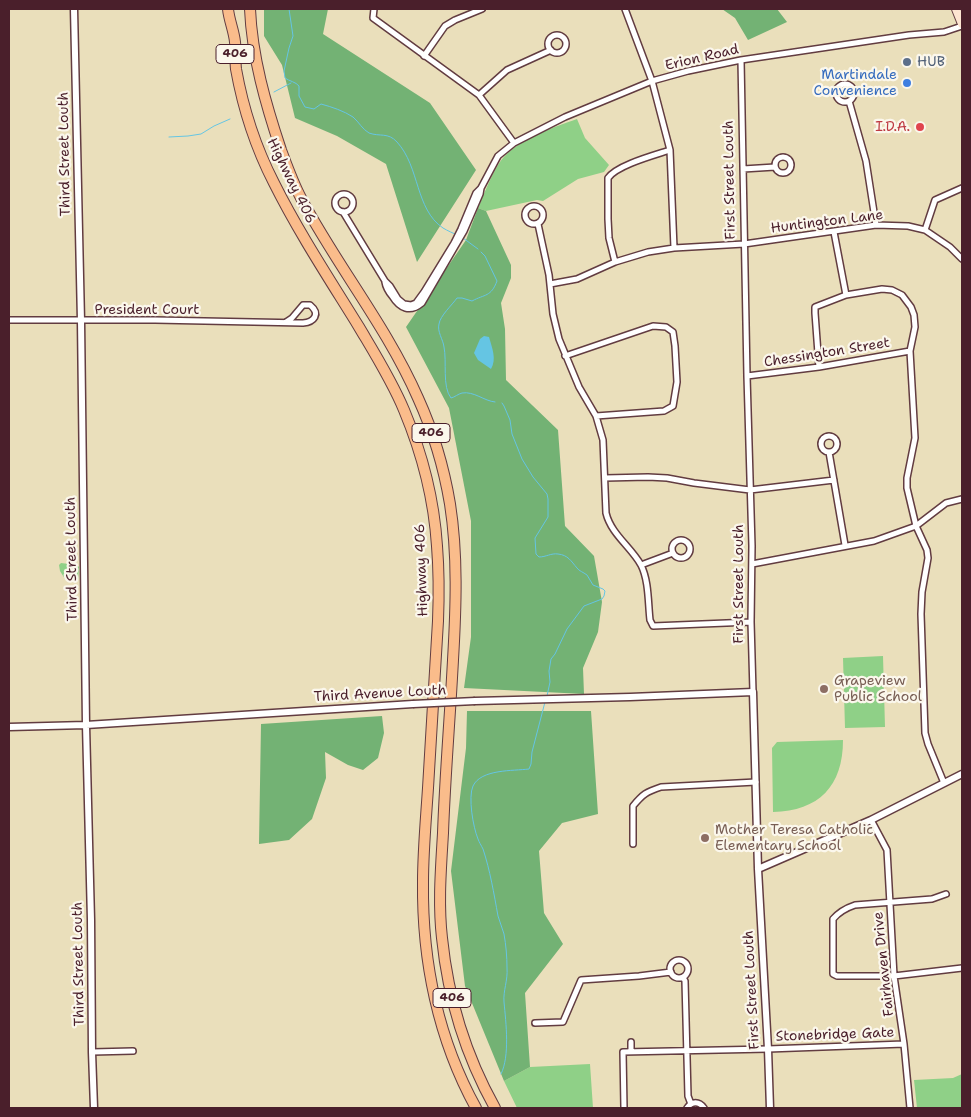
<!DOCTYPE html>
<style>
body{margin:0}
#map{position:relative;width:971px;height:1117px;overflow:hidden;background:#eadfbb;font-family:"Shantell Sans",sans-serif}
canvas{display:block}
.frame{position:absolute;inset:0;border:10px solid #4a1f2b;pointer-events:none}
</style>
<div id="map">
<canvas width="971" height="1117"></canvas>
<div class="frame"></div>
</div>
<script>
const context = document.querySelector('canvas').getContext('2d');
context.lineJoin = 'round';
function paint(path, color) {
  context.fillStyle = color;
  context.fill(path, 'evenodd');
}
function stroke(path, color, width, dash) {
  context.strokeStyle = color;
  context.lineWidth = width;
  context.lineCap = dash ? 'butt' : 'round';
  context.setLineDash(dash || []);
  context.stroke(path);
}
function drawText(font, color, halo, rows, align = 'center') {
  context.font = font + ' "Shantell Sans",sans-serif';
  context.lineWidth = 4.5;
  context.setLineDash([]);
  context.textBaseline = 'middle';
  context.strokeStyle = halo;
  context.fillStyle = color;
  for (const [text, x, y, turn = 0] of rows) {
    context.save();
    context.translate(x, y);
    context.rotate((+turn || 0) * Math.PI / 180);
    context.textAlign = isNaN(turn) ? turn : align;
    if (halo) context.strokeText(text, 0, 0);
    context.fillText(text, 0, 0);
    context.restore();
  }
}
paint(new Path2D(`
 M577 119 585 138 609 165 604 172 578 179 543 201 537 200 486 211 478 208C484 194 490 178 498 165 512 141 552 128 577 119Z
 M61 563 77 565 79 567 78 581 65 579 60 571 59 565Z
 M883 656 885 727 845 728 843 658Z
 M843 740C843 786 819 811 773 812L772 748 777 742Z
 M590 1064 593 1108H517L504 1081 530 1067Z
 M962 1074V1108H917L914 1080 953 1078Z`), '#8fd087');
paint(new Path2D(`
 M264 9H328L323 34 430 103 476 170 417 262 386 164 337 136 295 118 282 65 264 36Z
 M722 9H777L787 22 748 40 735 18Z
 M478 208 486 211 511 265V278L501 303 505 329 506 380 558 430 565 526 594 556 602 602 598 632 583 668 584 694 464 688 471 637V521L449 408 406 327 466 240Z
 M467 711H591L598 814 562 823 539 851 544 913 563 944 525 993 530 1067 504 1081 465 986 451 871 466 748Z
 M382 716 384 733 378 758 363 770 348 765 325 752 326 778 312 819 289 840 259 844 261 724Z`), '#73b274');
paint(new Path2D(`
 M484 336 489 337C492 348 497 359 491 369L478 360 474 353 480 339Z`), '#65c5e3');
stroke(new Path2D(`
 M289 9 293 36 289 48 284 71 285 78C289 81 296 82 299 86V96L305 107 314 109 321 104C332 107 344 111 353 117 359 122 362 129 369 133 380 137 388 132 397 142 420 167 415 209 443 228 448 231 453 233 457 235
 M274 92 291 83
 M169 137 188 136 201 134 214 126 230 119
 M463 238 478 249
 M481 252 485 256 497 281C491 297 485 294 472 301L462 298H457C452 305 440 316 439 324 437 332 443 339 444 347 447 361 442 387 451 398 455 397 458 394 462 393 474 391 484 401 495 402
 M502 403 504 406 510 420 512 434 522 459 533 477 547 494 548 499V517L535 538 536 554 539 557C546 557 551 553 558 554 568 555 571 561 577 568 579 571 583 572 587 575 589 578 591 582 593 585L603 589 605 591 604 596 602 599 584 606 567 629 555 654 551 659 549 671 550 682 547 696
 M501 1074C510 1056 506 1023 504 1002 503 991 508 980 507 968 507 957 506 945 504 934 502 928 500 922 498 916 494 894 490 870 483 849 481 845 479 842 478 839 473 827 468 797 473 786 481 769 513 771 529 769L531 764 532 752 545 702`), '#65c5e3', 1);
const minor = new Path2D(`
 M374 9 373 18 479 95 514 143
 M625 9 652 81 670 150 674 248
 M548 44a9 9 0 1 1 18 0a9 9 0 1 1-18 0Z
 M424 56 445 26 455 20 482 9
 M741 60 747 376 752 546 751 622 753 692
 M836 93a9 9 0 1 1 18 0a9 9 0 1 1-18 0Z
 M479 95 507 70 551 50
 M849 101 866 161 876 225
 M775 165a8 8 0 1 1 16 0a8 8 0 1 1-16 0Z
 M743 169 775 167
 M335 203a9 9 0 1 1 18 0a9 9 0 1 1-18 0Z
 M525 215a9 9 0 1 1 18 0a9 9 0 1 1-18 0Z
 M343 212 385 281 390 286 398 299 404 304 411 305 416 303 424 292 454 243 461 229 476 193 481 188 498 156 514 143 565 117 652 81 688 71 741 60 909 35 944 32 962 26
 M538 224 549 275 553 314 559 339 579 387 596 416 603 440 606 513C611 534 631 547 641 565 649 581 648 603 650 620L653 626 751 622
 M925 230 935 200 962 188
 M834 232 846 295
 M615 262 609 238 608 219V178C617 165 655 155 670 150
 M385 282C386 288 388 291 392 296 400 309 410 313 422 303L464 231 480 194 481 188
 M550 284 577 279 615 262 648 252 674 248 744 244 876 225 908 226 925 230 950 247 962 259
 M9 320H155L303 323C314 322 321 314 310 305H303L292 318 286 322
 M565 356 653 326 666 327 673 332 675 346 677 382 673 406 664 411 596 416
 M819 367 815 313V307L846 295 882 289 892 290 902 295 911 307 914 315 915 327 910 351 915 438 907 478V488L916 526 927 550 928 558 922 592 921 614 925 733 928 744 944 783
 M747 376 819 367 910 351
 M821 444a8 8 0 1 1 16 0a8 8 0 1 1-16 0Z
 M829 452 845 545
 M605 478 648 477 667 478 694 483 750 490 834 480
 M672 549a9 9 0 1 1 18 0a9 9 0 1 1-18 0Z
 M752 564 874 541 916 526 946 503 962 499
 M641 565 673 553
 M871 820 887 850 894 976 904 1044 910 1108
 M633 844V806C643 794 646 792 661 787L756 782
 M946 894 932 899 855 905C846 908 839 912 833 919V974L837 976H894L962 968
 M670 969a9 9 0 1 1 18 0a9 9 0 1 1-18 0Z
 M683 977 685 981 688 1096 691 1104
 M535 1023 563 1022 581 980 639 976 671 972
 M631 1042V1052
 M92 1052 133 1051
 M624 1108 623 1052 768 1049 904 1044
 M687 1108C692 1101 699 1101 704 1108`);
const tertiary = new Path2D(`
 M74 9 81 321 86 725 91 920 92 1052 94 1108
 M475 701 630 697 753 692 758 869 768 1049 770 1108
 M9 727 86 725 413 704
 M758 869 871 820 962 774`);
const secondary = new Path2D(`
 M956 9 962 24`);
const motorway = new Path2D(`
 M228 9C229 20 234 31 235 42 236 51 235 60 236 69 243 108 256 148 274 183 299 233 330 280 359 327 375 354 392 381 404 410 422 453 434 499 437 546 439 571 439 596 438 621 435 677 431 732 428 788 426 819 423 851 423 882 422 960 438 1039 476 1108
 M250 9C252 57 266 105 281 150 287 166 293 183 301 198 337 266 387 327 418 398 433 431 444 468 450 504 458 555 456 608 453 660 450 718 445 776 443 833 441 868 438 903 442 938 448 997 466 1056 495 1108`);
stroke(minor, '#623c41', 8);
stroke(tertiary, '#623c41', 9);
stroke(secondary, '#623c41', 10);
stroke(motorway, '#623c41', 12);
stroke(minor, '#fff', 5);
stroke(tertiary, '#fff', 6);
stroke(secondary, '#fde4d1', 8);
stroke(motorway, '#fabc8b', 10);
const tertiaryBridge = new Path2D(`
 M413 704 475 701`);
stroke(tertiaryBridge, '#623c41', 9, []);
stroke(tertiaryBridge, '#fff', 6);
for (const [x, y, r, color] of [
 [907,62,5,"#5c6f8a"],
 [907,83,5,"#3f7fe0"],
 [920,127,5,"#e0444e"],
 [824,689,5,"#8d6e63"],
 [705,838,5,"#8d6e63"]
]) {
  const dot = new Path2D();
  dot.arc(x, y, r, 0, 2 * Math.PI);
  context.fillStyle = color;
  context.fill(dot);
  stroke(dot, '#fbf7ec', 2);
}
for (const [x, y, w] of [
 [235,54,38],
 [431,433,38],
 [452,998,38]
]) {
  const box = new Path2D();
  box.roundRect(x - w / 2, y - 9.5, w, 19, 4);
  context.fillStyle = '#fbf7ec';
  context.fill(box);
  stroke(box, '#4a1f2b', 1);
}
drawText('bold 12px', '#4a1f2b', null, [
 ["406",235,54],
 ["406",431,433],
 ["406",452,998]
]);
drawText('14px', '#4a1f2b', '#fbf7ec', [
 ["Erion Road",702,58,-13],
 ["Third Street Louth",65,154,-91],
 ["First Street Louth",730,180,-91],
 ["Highway 406",291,181,64],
 ["Huntington Lane",827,222,-7],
 ["President Court",147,310],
 ["Chessington Street",827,353,-9],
 ["Third Street Louth",72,559,-91],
 ["Highway 406",422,570,-92],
 ["First Street Louth",739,584,-90],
 ["Third Avenue Louth",380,694,-3],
 ["Third Street Louth",79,964,-91],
 ["Fairhaven Drive",884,964,-96],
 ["First Street Louth",752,990,-93],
 ["Stonebridge Gate",835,1035,-2]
]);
drawText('14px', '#4e5e75', '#fbf7ec', [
 ["HUB",917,62]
], 'left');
drawText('14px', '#366cbe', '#fbf7ec', [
 ["Martindale",897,75],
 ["Convenience",897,91]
], 'right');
drawText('14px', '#be3a42', '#fbf7ec', [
 ["I.D.A.",910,127]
], 'right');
drawText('14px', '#785e54', '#fbf7ec', [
 ["Grapeview",834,681],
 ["Public School",834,697],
 ["Mother Teresa Catholic",715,830],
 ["Elementary School",715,846]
], 'left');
</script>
